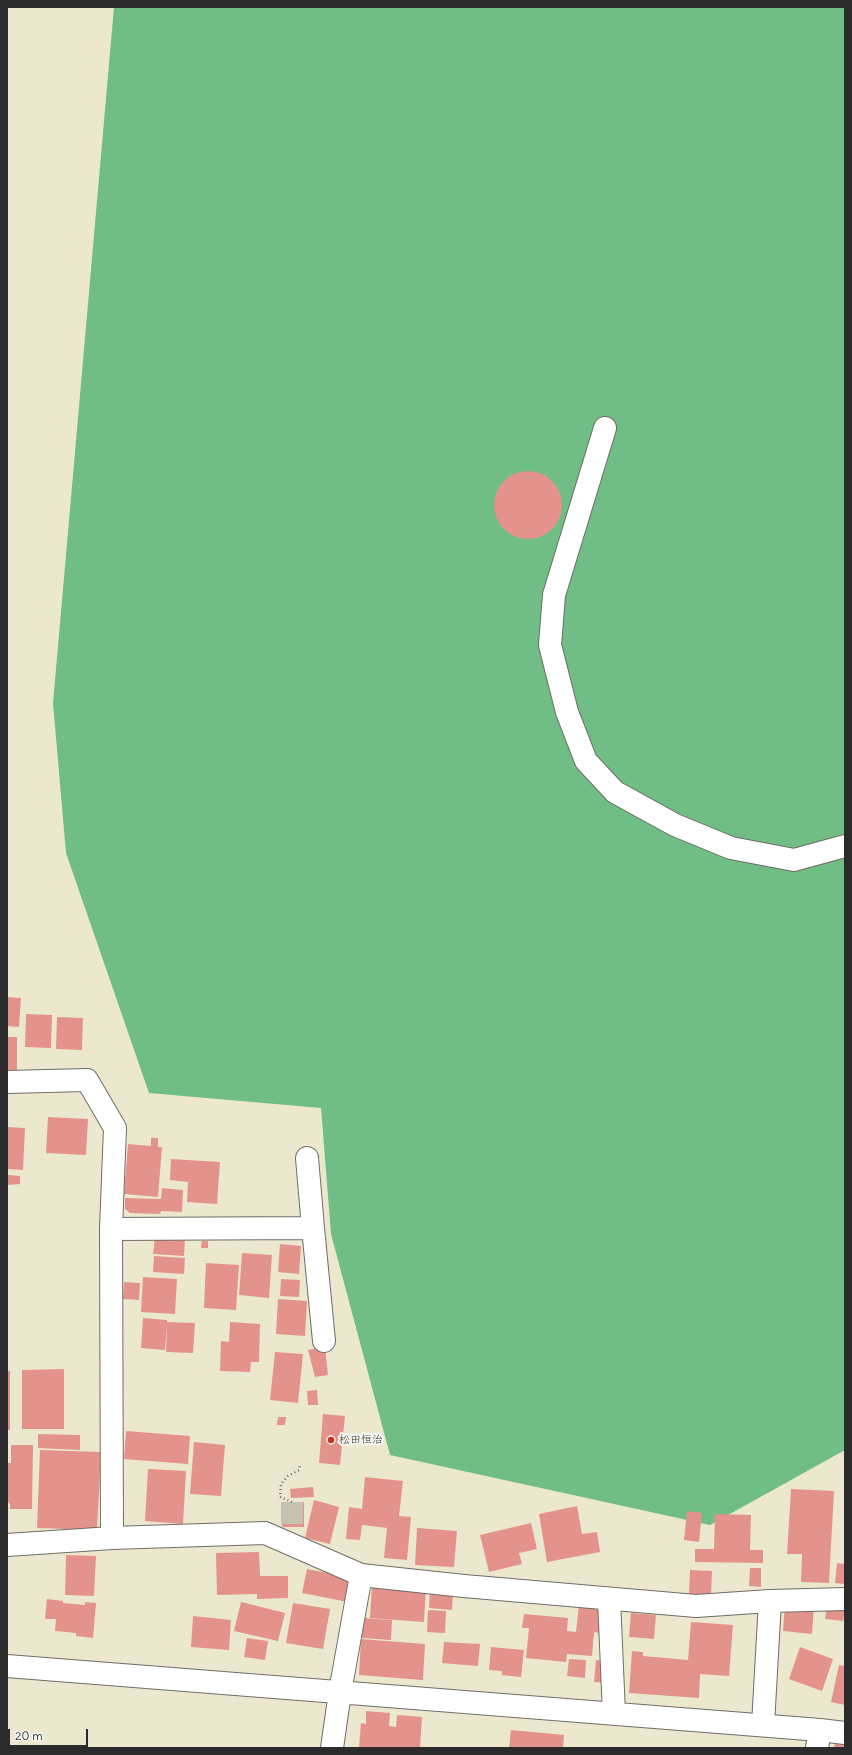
<!DOCTYPE html>
<meta charset="utf-8">
<style>
body{margin:0}
#map{position:relative;width:852px;height:1755px;overflow:hidden;background:#ece8d0;font-family:Delius,sans-serif}
canvas{display:block}
.frame{position:absolute;inset:0;border:8px solid #2b2b2b;pointer-events:none}
.scale{position:absolute;left:8px;top:1729px;width:80px;height:18px;box-sizing:border-box;border:2px solid #2b2b2b;border-top:0;padding-left:5px;font-size:12px;line-height:14px;white-space:nowrap;color:#2b2b2b;-webkit-text-stroke:3px #f6f6f2;paint-order:stroke}
</style>
<div id="map">
<canvas width="852" height="1755"></canvas>
<div class="frame"></div>
<div class="scale">20 m</div>
</div>
<script>
const context = document.querySelector('canvas').getContext('2d');
context.lineJoin = 'round';
function paint(path, color) {
  context.fillStyle = color;
  context.fill(path, 'evenodd');
}
function stroke(path, color, width, dash) {
  context.strokeStyle = color;
  context.lineWidth = width;
  context.lineCap = dash ? 'butt' : 'round';
  context.setLineDash(dash || []);
  context.stroke(path);
}
function drawText(font, color, halo, rows, align = 'center') {
  context.font = font + ' Delius,"Klee One",sans-serif';
  context.lineWidth = 4;
  context.setLineDash([]);
  context.textBaseline = 'middle';
  context.strokeStyle = halo;
  context.fillStyle = color;
  for (const [text, x, y, turn = 0] of rows) {
    context.save();
    context.translate(x, y);
    context.rotate((+turn || 0) * Math.PI / 180);
    context.textAlign = isNaN(turn) ? turn : align;
    if (halo) context.strokeText(text, 0, 0);
    context.fillText(text, 0, 0);
    context.restore();
  }
}
paint(new Path2D(`
 M114 7H845V1450L710 1525 390 1455 331 1234 321 1108 149 1093 66 853 53 703Z`), '#70bd85');
paint(new Path2D(`
 M494 505a34 34 0 1 1 68 0a34 34 0 1 1-68 0Z
 M7 997 21 998 19 1027 7 1026Z
 M26 1014 52 1015 51 1048 25 1047Z
 M57 1017 83 1018 82 1050 56 1049Z
 M7 1037H17V1071H7Z
 M48 1117 88 1119 86 1155 46 1153Z
 M7 1127 25 1128 23 1170 7 1169Z
 M151 1138H158V1147H162L158 1197 124 1194 128 1144 151 1146Z
 M171 1159 220 1162 217 1204 187 1202 188 1182 170 1180Z
 M8 1175 20 1176V1184L8 1185Z
 M162 1188 183 1190 182 1212 161 1211 160 1214 130 1213 125 1209V1198L161 1199Z
 M155 1237 185 1239 184 1256 153 1254Z
 M202 1241H208V1248H201Z
 M280 1244 301 1246 299 1274 278 1272Z
 M242 1253 272 1255 269 1298 239 1295Z
 M154 1256 185 1258 184 1274 153 1272Z
 M206 1263 239 1265 236 1310 204 1308Z
 M143 1277 177 1279 175 1314 141 1312Z
 M281 1279 300 1280 299 1297 280 1296Z
 M124 1282 140 1283 139 1300 123 1299Z
 M278 1299 307 1301 305 1336 276 1334Z
 M143 1318 167 1320V1322L195 1323 193 1353 166 1352 167 1324 165 1350 141 1348Z
 M230 1322 260 1324 259 1362H251L250 1372 220 1371 221 1341 229 1342Z
 M325 1347 328 1375 315 1377 308 1350Z
 M275 1352 303 1354 298 1403 270 1400Z
 M64 1369V1429H22V1370Z
 M7 1371H10V1430H7Z
 M317 1390 318 1405H308L307 1391Z
 M323 1414 345 1416 340 1465 319 1463Z
 M278 1417H286L285 1425H277Z
 M126 1431 190 1436 188 1464 124 1459Z
 M38 1434 80 1435V1450L38 1448Z
 M194 1442 225 1445 221 1496 190 1494Z
 M11 1445H33L32 1509H10V1504L7 1501V1463H11Z
 M40 1450 101 1452 97 1530 37 1528Z
 M148 1469 186 1471 183 1524 145 1521Z
 M365 1477 403 1481 399 1516 411 1517 407 1560 384 1558 387 1528 362 1525 360 1540 346 1539 349 1507 362 1509Z
 M313 1487 314 1497 291 1498 290 1489Z
 M791 1489 834 1491 829 1583 801 1582 802 1554H787Z
 M314 1500 339 1507 330 1544 305 1538Z
 M282 1502H304V1527H282Z
 M577 1506 582 1534 597 1532 600 1552 547 1562 539 1514Z
 M687 1511 702 1513 699 1542 684 1540Z
 M715 1514 751 1515 750 1550H763V1563L695 1562V1549H714Z
 M531 1523 537 1549 519 1553 522 1564 489 1572 480 1535Z
 M417 1528 457 1531 454 1567 415 1565Z
 M259 1552 260 1576H288V1598L257 1599V1594L217 1595 216 1553Z
 M66 1555 96 1556 94 1596 65 1595Z
 M837 1563 845 1564V1584L835 1583Z
 M750 1568H761V1587L749 1586Z
 M307 1569 353 1578 348 1602 302 1593Z
 M690 1570 712 1571 711 1596 689 1594Z
 M372 1584 426 1588 424 1622 370 1618Z
 M430 1589 453 1590 452 1610 429 1608Z
 M47 1599 63 1601V1603L85 1605V1602L96 1603 93 1638 76 1636V1633L55 1631 56 1619H45Z
 M241 1602 285 1613 278 1641 234 1631Z
 M293 1603 330 1609 323 1649 286 1643Z
 M785 1604 814 1607 812 1634 783 1631Z
 M579 1605 601 1608 599 1633 594 1632 592 1656 567 1654 566 1662 526 1658 529 1628H522L524 1614 568 1618 567 1631 576 1632Z
 M827 1606 845 1608 843 1621 825 1619Z
 M428 1610 446 1611 445 1633 427 1632Z
 M631 1613 656 1615 654 1639 629 1637Z
 M193 1616 231 1620 229 1650 191 1647Z
 M363 1618 392 1620 391 1640 362 1638Z
 M691 1622 733 1625 729 1676 700 1674 699 1698 629 1693 632 1651 643 1652V1656L688 1660Z
 M247 1638 268 1641 265 1660 244 1657Z
 M361 1639 425 1644 423 1680 359 1675Z
 M444 1642 480 1644 478 1666 442 1663Z
 M491 1647 524 1650 521 1677 502 1675V1671L489 1670Z
 M800 1647 833 1659 822 1691 789 1679Z
 M569 1659 586 1660 585 1678 567 1676Z
 M596 1660 608 1661 606 1683 594 1682Z
 M839 1665 845 1666V1705L831 1702Z
 M366 1711 390 1713 389 1726 396 1727 397 1715 422 1717 420 1748H359L361 1723 366 1724Z
 M511 1730 564 1735 563 1748H509Z
 M835 1742 845 1743V1748H834Z`), '#e3938b');
stroke(new Path2D(`
 M292 1502V1527`), '#c5c2af', 22, [22, 11]);
const minor = new Path2D(`
 M605 428 554 595 550 645 567 712 586 761 615 792 675 825 731 848 794 860 845 846
 M7 1082 87 1080 115 1128 111 1229 112 1538
 M307 1158 313 1228
 M111 1229 313 1228 324 1341
 M7 1545 112 1538 265 1533 361 1575 464 1586 696 1606 770 1601 845 1599
 M609 1599 614 1714
 M7 1666 820 1730 845 1733
 M763 1725 770 1601
 M332 1748 340 1692 361 1575
 M817 1748 820 1730`);
stroke(minor, '#6f6d65', 24);
stroke(new Path2D(`
 M292 1502 280 1497 281 1484 288 1476 299 1470 300 1464`), '#6f6d65', 2.5, [1, 3]);
stroke(minor, '#fff', 22);
for (const [x, y, r, color] of [
 [331,1440,4,"#c8321e"]
]) {
  const dot = new Path2D();
  dot.arc(x, y, r, 0, 2 * Math.PI);
  context.fillStyle = color;
  context.fill(dot);
  stroke(dot, '#f6f6f2', 1.5);
}
drawText('11px', '#2b2b2b', '#f6f6f2', [
 ["松田恒治",339,1440]
], 'left');
</script>
